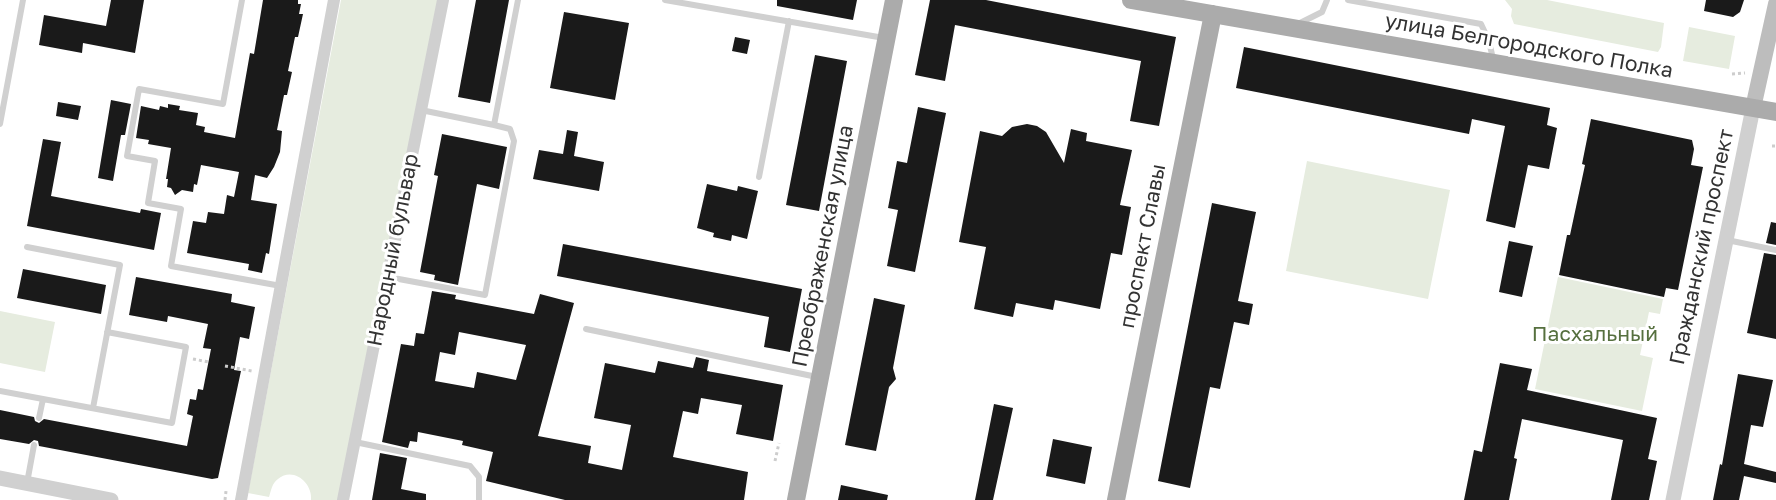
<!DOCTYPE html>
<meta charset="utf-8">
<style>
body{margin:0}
canvas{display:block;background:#fff}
</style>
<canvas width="1776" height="500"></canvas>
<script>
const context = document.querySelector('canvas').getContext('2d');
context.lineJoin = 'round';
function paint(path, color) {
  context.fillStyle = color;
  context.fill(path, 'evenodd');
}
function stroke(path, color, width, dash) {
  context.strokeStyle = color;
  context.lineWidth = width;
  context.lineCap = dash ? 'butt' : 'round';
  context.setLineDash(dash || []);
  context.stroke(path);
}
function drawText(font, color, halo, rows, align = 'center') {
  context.font = font + ' "Golos Text",sans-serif';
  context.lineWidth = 6;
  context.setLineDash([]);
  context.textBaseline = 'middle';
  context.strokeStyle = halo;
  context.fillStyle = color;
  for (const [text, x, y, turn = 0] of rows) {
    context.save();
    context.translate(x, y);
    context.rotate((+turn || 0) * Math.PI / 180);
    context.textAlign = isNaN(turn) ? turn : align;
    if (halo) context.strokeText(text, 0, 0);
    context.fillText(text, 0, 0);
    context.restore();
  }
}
paint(new Path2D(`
 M341 0H442L342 500H311C313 483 293 466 278 479 272 483 271 491 269 497L248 493Z
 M1505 0H1547L1664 23 1661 47 1658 52 1514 24 1511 16 1512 9Z
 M1689 27 1735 36 1729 69 1683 61Z
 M1307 161 1450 190 1428 299 1286 271Z
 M1558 277 1663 299 1660 314 1649 312 1640 355 1653 358 1642 411 1535 389Z
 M0 311 55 322 45 372 0 363Z`), '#e6ecdf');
paint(new Path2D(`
 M111 0H144L135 53 83 43 82 53 39 45 44 15 106 26Z
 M263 0H298V4H301L299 14H303L298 37H295L288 71 292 72 287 95H284L277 130 282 131 280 152 274 167 267 178 255 175 251 200 277 204 269 254 266 253 262 273 248 270 249 264 187 253 193 221 206 223 208 212 224 214 227 195 234 197 239 172 201 165 197 185 194 184 193 192 182 190 175 195 171 188 167 187 168 179H166L171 148 148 144 149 140 136 138 141 106 159 110 160 106 168 108V104L180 106 179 110 198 113 196 125 205 127 204 132 235 138 250 53 254 54Z
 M476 0H509L490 103 458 97Z
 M777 0H857L853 20 777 6Z
 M930 0H986L1176 37 1159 126 1130 121 1141 61 955 25 945 81 915 75Z
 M1706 0H1744L1740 12 1733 17 1704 11Z
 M564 12 629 23 615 100 550 88Z
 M735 37 750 40 747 54 732 51Z
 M1244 47 1550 108 1547 125 1557 128 1549 169 1528 165 1515 228 1486 221 1505 126 1472 119 1469 134 1236 88Z
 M815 55 847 61 819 211 786 205Z
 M111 100 131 104 125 135H121L113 181 98 178Z
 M58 102 81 106 78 120 56 116Z
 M918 107 946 113 915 272 887 266 898 210 888 208 897 161 907 163Z
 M1591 119 1692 140 1694 149 1691 165 1703 167 1678 290 1666 288 1664 297 1559 275 1567 235H1570L1585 165 1582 164Z
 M1027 124 1037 126 1046 132 1064 163 1071 129 1087 133 1086 141 1132 150 1120 205 1131 207 1122 255 1111 253 1100 309 1055 300 1053 310 1016 303 1013 317 974 309 986 247 959 242 980 131 1002 136 1012 127Z
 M567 130 578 132 574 156 604 162 599 191 533 179 539 150 563 154Z
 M442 134 507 147 499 189 477 184 458 285 434 280 435 275 420 272 438 176 434 175Z
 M43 139 61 142 51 196 140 213 141 209 161 213 154 250 27 226Z
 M707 184 737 191 738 186 758 191 747 239 732 235 731 241 713 237 714 233 697 228Z
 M1212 203 1256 212 1238 301 1253 304 1249 325 1234 322 1220 389 1210 387 1190 488 1158 481Z
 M1771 222 1776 223V245L1766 243Z
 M1509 241 1533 246 1522 297 1499 292Z
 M563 244 802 289 790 352 764 347 769 317 557 276Z
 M1764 253 1776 255V339L1747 333Z
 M23 269 106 285 101 314 17 298Z
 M136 277 232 294 231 302 255 307 249 339 240 337 234 370 241 371 218 478 212 479 39 446 38 441 34 440 29 444 0 439V410L34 417 35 421 39 423 44 419 187 446 193 416 187 414 190 399 196 400 198 389 203 390 211 349 203 348 208 324 168 316 167 322 129 315Z
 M432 291 456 295 455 299 534 314 540 294 574 303 538 436 591 446 588 463 622 470 631 425 594 418 605 363 655 373 658 361 693 368 696 357 709 360 707 371 783 385 773 441 736 434 742 405 701 398 698 414 683 411 673 457 748 472 744 500H565L486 481 493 452 462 445 463 441 418 432 417 442 410 441 408 448 382 442 401 344 414 346 416 333 424 334ZM459 332 526 345 516 380 477 372 474 388 435 381 440 352 455 355Z
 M874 298 905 305 893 368 896 379 889 387 876 451 845 445Z
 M1500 363 1532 369 1527 390 1657 418 1648 459 1657 461 1649 500H1611L1623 440 1522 419 1514 458 1517 459 1509 500H1464L1474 450 1482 452Z
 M1738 374 1773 380 1763 427 1751 425 1744 464 1776 472V483L1744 476 1739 500H1713L1720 464 1722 465Z
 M994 404 1013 408 993 500H975Z
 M1053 439 1092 447 1085 484 1046 476Z
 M380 453 407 458 401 489 426 494V500H372Z
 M841 485 888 495 887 500H838Z`), '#1a1a1a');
stroke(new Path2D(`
 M1732 74 1745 73
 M1772 146H1776
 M193 359 209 362
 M225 366 252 371
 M775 461 779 443
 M225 500 226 491`), '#cdcdcd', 3, [3, 3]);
stroke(new Path2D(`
 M242 0 223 104 139 89 127 156 155 161 148 203 181 209 171 266 281 286
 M665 0 884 38
 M1348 0 1481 24 1489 41 1493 59
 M1296 25 1322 12 1327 0
 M421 110 494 125 518 0
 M0 124 23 0
 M759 177 789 21
 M1727 240 1776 250
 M27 247 120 265 93 408
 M388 277 485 295 514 141 510 129 494 125
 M586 329 817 377
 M0 391 43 399 39 418
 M43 399 172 423 186 347 107 332
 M355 442 470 466 479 477V500
 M27 483 34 445`), '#d0d0d0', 6);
stroke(new Path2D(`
 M241 500 334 0
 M343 500 443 0`), '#d0d0d0', 12);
stroke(new Path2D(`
 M0 478 111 500
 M1673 500 1753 108`), '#d0d0d0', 15);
stroke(new Path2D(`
 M1753 108 1776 4`), '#bdbdbd', 16);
stroke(new Path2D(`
 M1131 0 1776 112
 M796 500 894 0
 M1116 500 1213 14`), '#ababab', 18);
drawText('21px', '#333', '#fff', [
 ["улица Белгородского Полка",1529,46,10],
 ["Преображенская улица",823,246,-79],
 ["проспект Славы",1143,246,-79],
 ["Гражданский проспект",1702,247,-78],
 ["Народный бульвар",393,250,-79]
]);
drawText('21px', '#56703f', '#fff', [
 ["Пасхальный",1595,334]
]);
</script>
